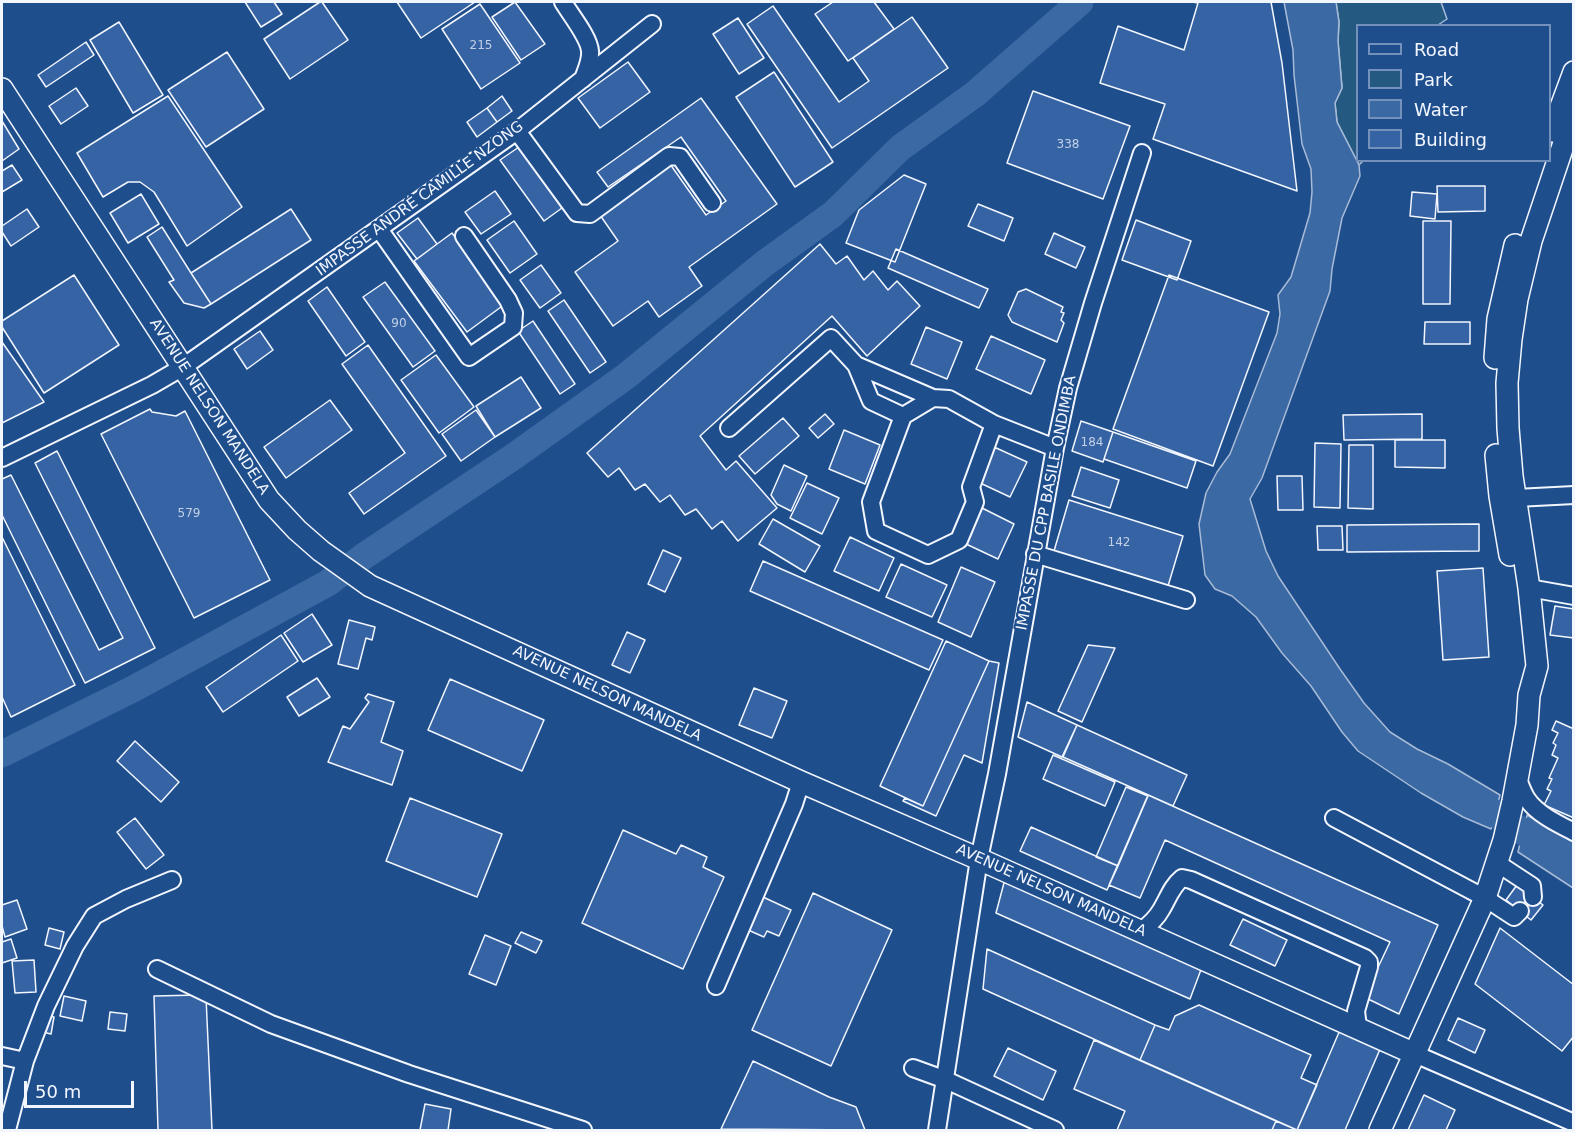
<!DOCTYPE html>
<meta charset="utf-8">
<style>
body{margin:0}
#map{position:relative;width:1575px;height:1132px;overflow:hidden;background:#1f4e8c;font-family:"DejaVu Sans",sans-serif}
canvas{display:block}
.frame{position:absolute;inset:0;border:3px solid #f2f6ff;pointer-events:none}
.legend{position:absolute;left:1356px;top:24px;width:195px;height:138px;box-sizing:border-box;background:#1f4e8c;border:2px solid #7391ba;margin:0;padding:8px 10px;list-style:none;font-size:18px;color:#f2f6ff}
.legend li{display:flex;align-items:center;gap:12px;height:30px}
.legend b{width:30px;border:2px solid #7391ba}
.scale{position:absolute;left:24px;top:1081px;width:110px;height:27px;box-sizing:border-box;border:3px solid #f2f6ff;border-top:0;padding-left:8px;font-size:18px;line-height:21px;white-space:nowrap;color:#f2f6ff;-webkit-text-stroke:4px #1f4e8c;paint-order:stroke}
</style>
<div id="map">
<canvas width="1575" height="1132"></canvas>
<div class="frame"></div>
<ul class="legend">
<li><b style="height:8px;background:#1f4e8c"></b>Road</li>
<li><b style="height:16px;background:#245a82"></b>Park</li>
<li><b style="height:16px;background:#3b69a3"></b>Water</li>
<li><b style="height:16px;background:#3563a3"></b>Building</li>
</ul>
<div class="scale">50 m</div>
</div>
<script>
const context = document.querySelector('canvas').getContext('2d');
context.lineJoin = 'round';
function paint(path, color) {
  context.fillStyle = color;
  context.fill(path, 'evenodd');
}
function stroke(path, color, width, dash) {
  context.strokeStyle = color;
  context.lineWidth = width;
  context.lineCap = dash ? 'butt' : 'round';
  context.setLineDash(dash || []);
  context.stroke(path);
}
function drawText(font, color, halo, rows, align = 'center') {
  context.font = font + ' "DejaVu Sans",sans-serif';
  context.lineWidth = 4.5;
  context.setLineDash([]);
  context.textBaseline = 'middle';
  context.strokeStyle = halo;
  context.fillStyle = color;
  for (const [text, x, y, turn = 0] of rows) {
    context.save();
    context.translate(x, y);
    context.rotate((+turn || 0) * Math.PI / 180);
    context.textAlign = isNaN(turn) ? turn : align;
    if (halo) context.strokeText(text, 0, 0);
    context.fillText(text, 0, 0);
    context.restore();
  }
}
const green = new Path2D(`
 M1336 2H1441L1447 19 1438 25 1358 26V160L1363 161 1359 165 1337 122 1335 103 1342 88 1338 41 1339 22Z`);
paint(green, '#245a82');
stroke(green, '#a8bbd7', 1.5);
const water = new Path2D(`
 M1284 2H1336L1339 22 1338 41 1342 88 1335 103 1337 122 1359 165 1360 176 1342 218 1332 269 1330 291 1262 478 1250 499 1266 551 1278 576 1340 669 1364 703 1390 732 1417 749 1448 764 1500 795 1491 829 1463 817 1421 793 1358 751 1342 732 1311 686 1282 653 1256 617 1232 596 1215 589 1205 575 1199 524 1206 493 1217 472 1230 454 1277 333 1280 314 1278 295 1291 277 1310 213 1312 192 1311 169 1302 144 1294 75 1293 50Z
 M1527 815 1573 842V888L1518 852Z`);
paint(water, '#3b69a3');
stroke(water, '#a8bbd7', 1.5);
stroke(new Path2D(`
 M2 754 133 689 328 583 364 556 513 457 625 377 765 263 833 214 900 148 975 94 1080 2
 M1465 794 1574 865`), '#3b69a3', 27);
const building = new Path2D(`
 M245 2H274L282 14 261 27Z
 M320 2H322L348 40 290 79 264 39Z
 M397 2H475L421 38Z
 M515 2 545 44 521 60 492 17Z
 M833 2H874L894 29 848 61 815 14Z
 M1192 2H1271L1282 63 1297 191 1153 139 1165 104 1100 83 1118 26 1184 50 1198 3Z
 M480 4 520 63 481 89 442 29Z
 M773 6 839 102 869 81 853 58 912 17 948 68 832 148 747 24Z
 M738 18 764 58 739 74 713 34Z
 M119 22 163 95 133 113 90 40Z
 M86 42 94 55 46 87 38 75Z
 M227 52 264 109 206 147 168 90Z
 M628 62 650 92 600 128 578 98Z
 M774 72 833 162 795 187 736 97Z
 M76 88 88 106 61 124 49 106Z
 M1033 91 1130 126 1103 199 1007 163Z
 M168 96 242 207 187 246 154 192 140 182H128L103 197 77 153Z
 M502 96 512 111 497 122 487 108Z
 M701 98 777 204 689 267 702 286 659 317 648 301 613 326 575 272 618 241 600 215 670 164 706 215 726 201 681 137 608 187 597 172Z
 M487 108 497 122 477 137 467 122Z
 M2 121 19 149 2 161Z
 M519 147 562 208 544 221 500 160Z
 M12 165 22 180 2 192V171Z
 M904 175 926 184 895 262 846 243 859 210Z
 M1437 186H1485V211L1438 212Z
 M495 191 511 214 481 234 465 212Z
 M1412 192 1437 194 1435 219 1410 216Z
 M141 194 159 224 128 243 110 213Z
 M978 204 1013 218 1004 241 968 226Z
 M27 209 39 227 11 246 2 232V226Z
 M291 209 311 240 211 304 191 273Z
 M418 218 437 244 417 259 397 233Z
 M1136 220 1191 241 1177 280 1122 260Z
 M514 221 537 254 510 273 487 240Z
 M1423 221H1451L1450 304H1423Z
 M162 227 191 273 211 304 204 308 184 303 169 282 174 280 147 237Z
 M452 233 505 304 467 332 414 261Z
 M1054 233 1085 247 1076 268 1045 254Z
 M820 244 836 264 847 256 864 280 873 271 888 290 897 281 920 306 867 356 832 316 700 436 726 470 736 461 777 508 738 541 722 521 712 529 696 509 685 515 670 495 660 502 645 484 635 490 619 468 608 477 587 453Z
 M896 249 988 289 979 308 888 268Z
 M541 265 561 293 540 308 520 280Z
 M74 275 119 345 44 393 2 327V321Z
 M1169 275 1269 312 1213 466 1113 429Z
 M385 282 435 351 413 367 363 297Z
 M327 287 365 342 346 356 308 301Z
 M1026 289 1063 307 1061 312 1064 313 1061 320 1064 323 1057 342 1012 322 1008 315 1018 292Z
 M564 300 606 362 590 373 548 311Z
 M533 321 575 384 560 394 518 331Z
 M1425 322H1470V344H1424Z
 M926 327 962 342 947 379 911 364Z
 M260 331 273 350 247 369 234 349Z
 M991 336 1045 360 1031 394 976 369Z
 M2 342 44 402 2 423Z
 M368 345 446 456 364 514 349 493 405 453 342 364Z
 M436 355 474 407 439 433 401 380Z
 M521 377 541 408 495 437 476 406Z
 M330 400 352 430 286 478 264 447Z
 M150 409 152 412 176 416 185 411 270 580 194 618 101 434Z
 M476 410 495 437 461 461 442 434Z
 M825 414 834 424 818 438 809 428Z
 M1422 414V439L1344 440 1343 415Z
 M783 418 799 436 755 474 739 456Z
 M1081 421 1113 432 1103 462 1072 451Z
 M844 430 880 445 865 484 829 469Z
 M1113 432 1196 461 1187 488 1104 459Z
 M1395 440H1445V468L1395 467Z
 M1315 443 1341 444 1340 508 1314 507Z
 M1349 445H1373V509L1348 508Z
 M994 447 1027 462 1010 497 978 482Z
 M57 451 155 648 85 683 2 515V479L11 475 99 650 123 638 35 463Z
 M784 465 807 476 791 511 777 504 771 495Z
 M1081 467 1119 480 1110 508 1072 496Z
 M1277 476H1302L1303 510H1278Z
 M807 483 839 498 822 534 790 518Z
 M1069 500 1183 536 1168 586 1054 551Z
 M982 508 1014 524 998 559 966 544Z
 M773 519 820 546 805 572 759 544Z
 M1479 524V551L1347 552V525Z
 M1317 526H1342L1343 550H1318Z
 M2 537 75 685 11 717 2 697Z
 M850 537 894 558 879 591 834 571Z
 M663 550 681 558 665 592 648 584Z
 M763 561 943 640 929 670 750 591Z
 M901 564 947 585 932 617 886 597Z
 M961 567 995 582 971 637 938 622Z
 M1483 568 1489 657 1443 660 1437 571Z
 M1555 606 1574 609V638L1550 635Z
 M312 614 332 645 303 662 284 633Z
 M349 620 375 627 372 640 366 638 358 669 338 664Z
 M627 632 645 640 630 673 612 665Z
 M281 635 298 661 223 712 206 687Z
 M946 641 989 661 923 806 880 786Z
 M1088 645 1115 648 1082 722 1058 711Z
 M989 661 999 663 982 763 964 755 936 816 903 801 905 798 923 806Z
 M317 678 330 697 299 716 287 697Z
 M450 679 544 720 522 771 428 730Z
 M754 688 787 701 772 738 739 725Z
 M368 694 394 702 381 742 403 751 392 785 328 762 343 726 350 729 369 702 365 698Z
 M1027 702 1077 725 1062 757 1018 737Z
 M1556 721 1574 729V818L1544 805 1551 791 1547 789 1552 779 1549 778 1558 758 1552 755 1556 745 1553 743 1558 733 1552 730Z
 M1077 725 1187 775 1173 806 1063 757Z
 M135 741 179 782 161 802 117 761Z
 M1053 755 1115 782 1105 806 1043 779Z
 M1126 787 1148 796 1118 866 1096 857Z
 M1148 795 1438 925 1399 1014 1364 997 1390 942 1165 840 1140 898 1109 885Z
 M410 798 502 834 477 897 386 861Z
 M135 818 164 855 146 869 117 832Z
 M1031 827 1118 866 1107 890 1020 851Z
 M623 830 676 854 681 845 707 857 703 867 724 877 683 969 582 923Z
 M1005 879 1202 967 1190 999 996 913Z
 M1517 885 1543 905 1531 920 1506 900Z
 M813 893 892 930 831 1066 752 1030Z
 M763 897 791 910 779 936 767 931 764 937 748 930Z
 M17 900 27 929 5 937 2 926V905Z
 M1243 919 1287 940 1275 966 1230 945Z
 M49 928 64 932 60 949 45 945Z
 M1500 928 1574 985V1036L1562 1051 1475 984Z
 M521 932 542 941 536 953 515 943Z
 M485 935 511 946 496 985 469 974Z
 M11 939 17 958 2 963V942Z
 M987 949 1155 1025 1140 1060 983 989Z
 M34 960 36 992 15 993 12 961Z
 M198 995 206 997 212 1130H158L154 996Z
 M64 996 86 1001 82 1021 60 1016Z
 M1199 1005 1311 1055 1301 1078 1317 1085 1297 1130 1140 1060 1155 1025 1169 1030 1175 1016Z
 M110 1012 127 1014 125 1031 108 1029Z
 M37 1014 54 1017 51 1034 34 1030Z
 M1458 1018 1485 1030 1475 1053 1448 1040Z
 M1340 1030 1381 1047 1345 1130H1297Z
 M1094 1040 1276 1121 1272 1130H1117L1125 1111 1074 1089Z
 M1008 1048 1056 1071 1043 1100 994 1076Z
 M753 1061 829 1097 856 1107 865 1130 721 1129Z
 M1424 1095 1455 1110 1446 1130H1408Z
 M425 1104 451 1109 448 1130H420Z
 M1276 1121 1297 1130H1298H1272Z`);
paint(building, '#3563a3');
stroke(building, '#f2f6ff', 1.5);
const minor = new Path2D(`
 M563 2C570 14 589 37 590 51 591 61 586 70 583 79
 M517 131 577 213 590 214 669 156 680 157 712 203
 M379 229 469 357 513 327 514 313 508 300 464 236
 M856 365 933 398
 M903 416 871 502 876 531 928 555 959 540 975 502 971 487 994 424
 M729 428 831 338 856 365 871 401 903 416 933 398 949 399 994 424 1055 448
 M2 458 152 385 183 367 517 131 652 24
 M1516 498 1574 495
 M1035 554 1186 600
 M1529 588 1574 596
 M1517 777C1520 784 1523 793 1527 799 1537 814 1558 824 1574 832
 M1334 818 1485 898 1514 917 1520 911
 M1497 863 1532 886 1533 897
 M1141 931C1149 925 1156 919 1161 910 1168 899 1171 887 1182 878L1191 880 1365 958 1369 962V967L1356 1011 1358 1027
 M157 969 271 1024 409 1074 583 1130
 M716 986 794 804 801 782
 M1415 1054 1574 1123
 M2 1056 25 1061 46 1006 75 946 94 916 126 899 172 880
 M913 1068 946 1080 1055 1130
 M7 1130 25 1061
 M937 1130 979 859 997 774 1055 448 1068 388 1093 303 1142 153`);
const major = new Path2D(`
 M2 89 269 500 297 530 321 551 370 586 801 782 979 859 1415 1054
 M1552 131 1574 72
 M1495 358 1498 319 1515 245
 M1496 455 1500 496 1510 555
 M1380 1130 1485 898 1504 840 1513 801 1527 725 1529 695 1537 666 1529 588 1512 476 1508 428 1507 383 1511 339 1517 299 1531 241 1574 113`);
stroke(minor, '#f2f6ff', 20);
stroke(major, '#f2f6ff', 24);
stroke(minor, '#1f4e8c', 16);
stroke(major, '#1f4e8c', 21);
drawText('12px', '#c3d1e8', null, [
 ["215",481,46],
 ["338",1068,145],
 ["90",399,324],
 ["184",1092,443],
 ["579",189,514],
 ["142",1119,543]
]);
drawText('15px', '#f2f6ff', '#1f4e8c', [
 ["IMPASSE ANDRÉ CAMILLE NZONG",420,199,-36],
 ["AVENUE NELSON MANDELA",209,407,57],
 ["IMPASSE DU CPP BASILE ONDIMBA",1047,503,-79],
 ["AVENUE NELSON MANDELA",607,694,25],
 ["AVENUE NELSON MANDELA",1051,891,24]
]);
</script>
